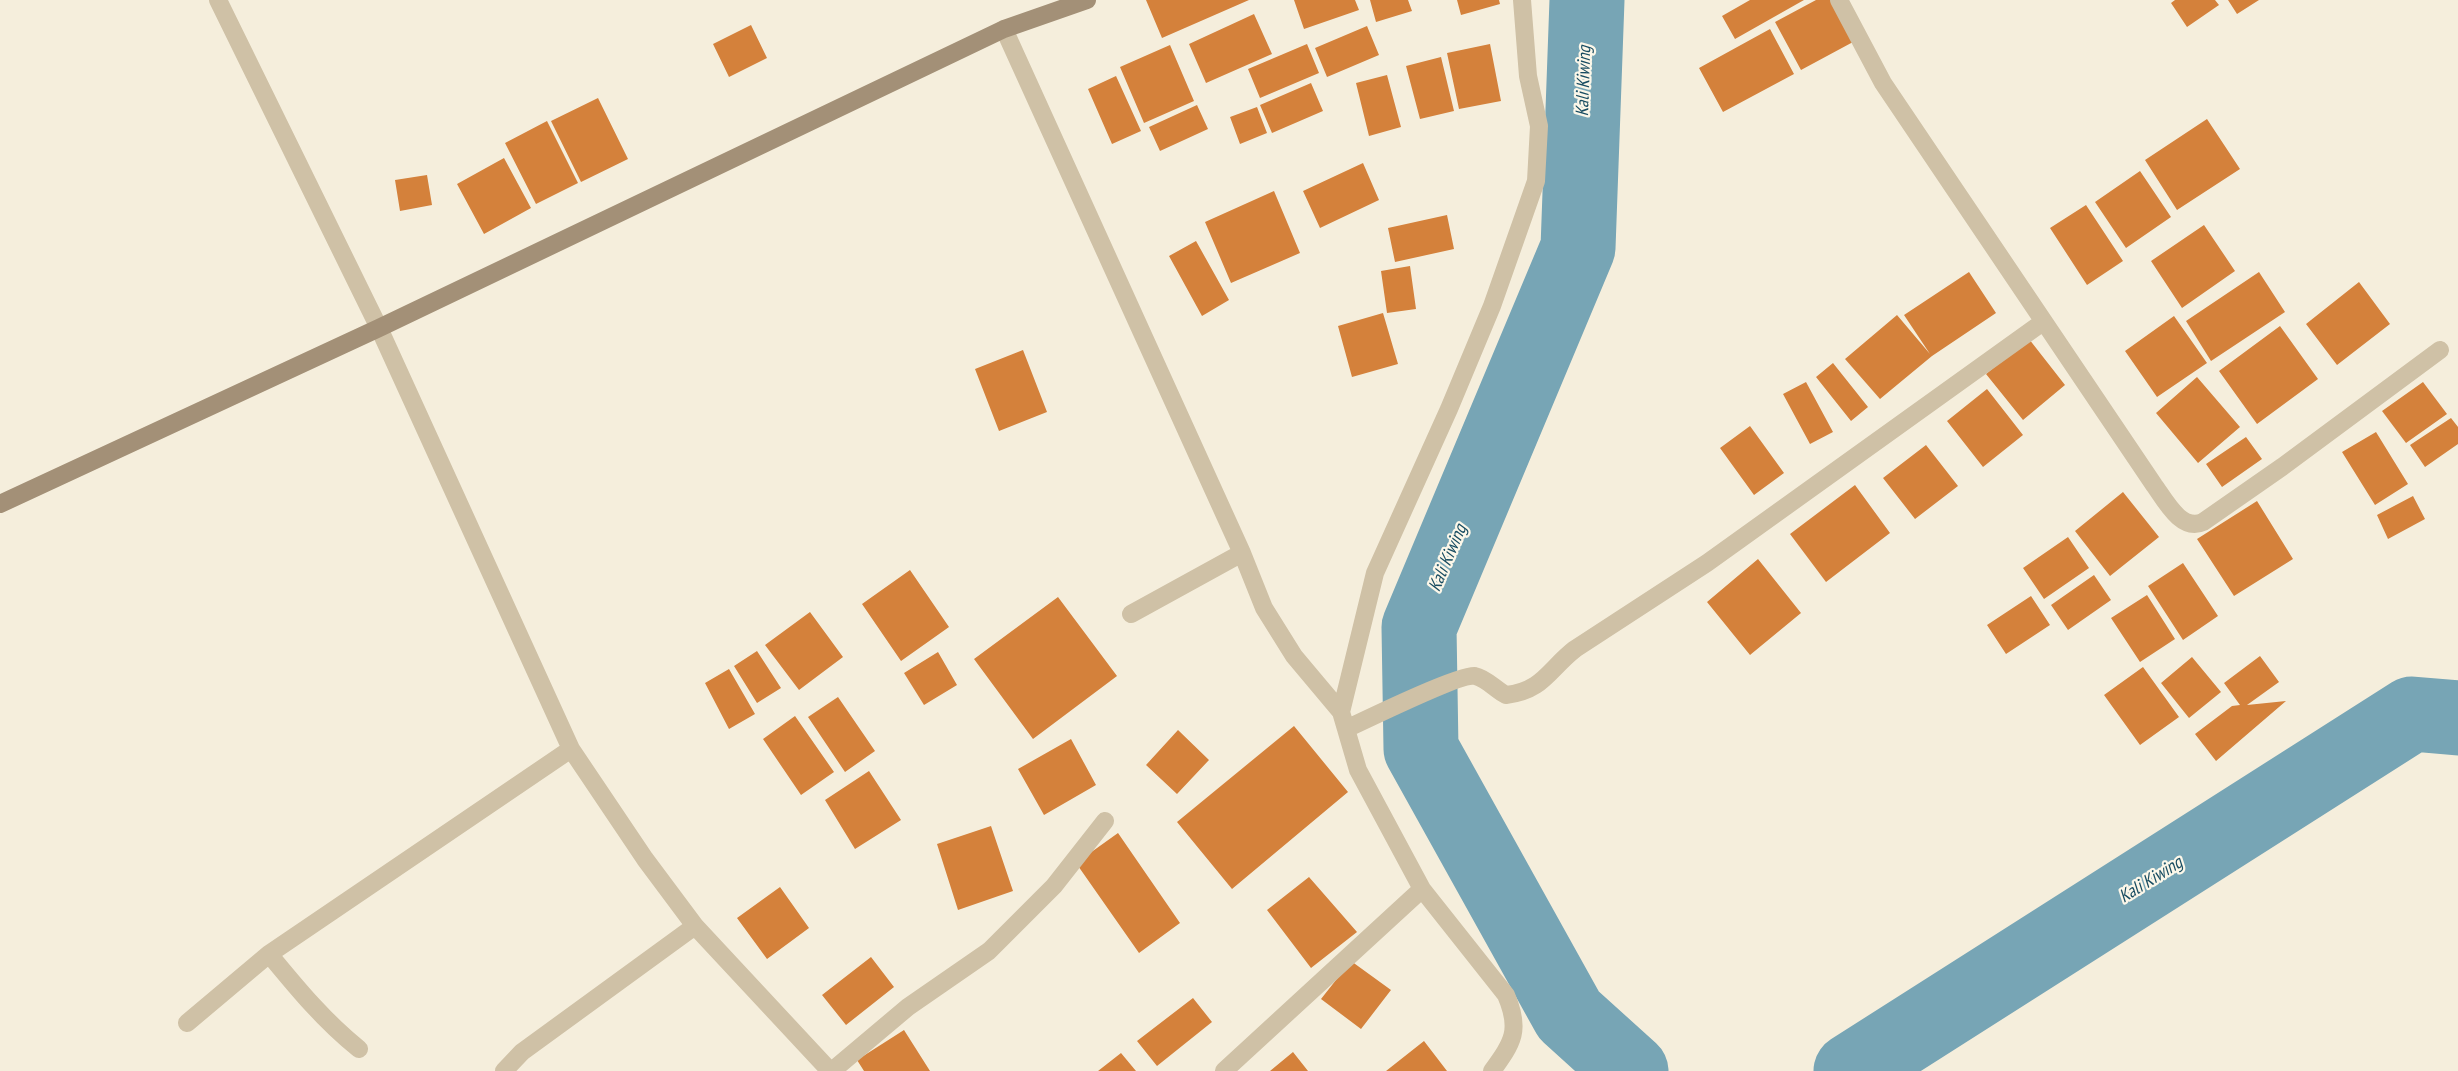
<!DOCTYPE html>
<style>
body{margin:0}
canvas{display:block;background:#f5eedc}
</style>
<canvas width="2458" height="1071"></canvas>
<script>
const context = document.querySelector('canvas').getContext('2d');
context.lineJoin = 'round';
function stroke(path, color, width, dash) {
  context.strokeStyle = color;
  context.lineWidth = width;
  context.lineCap = dash ? 'butt' : 'round';
  context.setLineDash(dash || []);
  context.stroke(path);
}
function paint(path, color) {
  context.fillStyle = color;
  context.fill(path, 'evenodd');
}
function drawText(font, color, halo, rows, align = 'center') {
  context.font = font + ' "PT Sans Narrow",sans-serif';
  context.lineWidth = 4.5;
  context.setLineDash([]);
  context.textBaseline = 'middle';
  context.strokeStyle = halo;
  context.fillStyle = color;
  for (const [text, x, y, turn = 0] of rows) {
    context.save();
    context.translate(x, y);
    context.rotate((+turn || 0) * Math.PI / 180);
    context.textAlign = isNaN(turn) ? turn : align;
    if (halo) context.strokeText(text, 0, 0);
    context.fillText(text, 0, 0);
    context.restore();
  }
}
stroke(new Path2D(`
 M1587 0 1578 248 1419 627 1421 749 1569 1015 1631 1071
 M1851 1071 2412 714 2458 718`), '#77a5b5', 75);
paint(new Path2D(`
 M1146 0H1249L1162 38Z
 M1294 0H1355L1359 10 1304 29Z
 M1370 0H1408L1412 11 1376 22Z
 M1457 0H1499L1500 4 1461 15Z
 M1750 0H1804L1735 39 1722 16Z
 M1816 0H1831L1853 42 1801 70 1775 22Z
 M2175 0H2215L2219 5 2187 27 2171 3Z
 M2228 0H2259L2237 14Z
 M1254 14 1272 54 1206 83 1189 44Z
 M751 25 767 58 729 77 713 44Z
 M1367 26 1379 55 1327 77 1315 48Z
 M1770 29 1794 74 1723 112 1699 68Z
 M1307 44 1319 73 1260 98 1248 69Z
 M1490 44 1501 101 1459 109 1447 53Z
 M1170 45 1194 101 1144 123 1120 67Z
 M1441 57 1454 111 1420 119 1406 66Z
 M1387 75 1401 127 1369 136 1356 83Z
 M1116 76 1141 131 1112 144 1088 89Z
 M1311 83 1323 111 1272 133 1260 105Z
 M598 98 628 159 581 182 551 121Z
 M1197 105 1208 129 1160 151 1149 127Z
 M1257 107 1267 133 1240 144 1230 117Z
 M2207 119 2240 169 2177 210 2145 160Z
 M547 121 578 183 536 204 505 143Z
 M504 158 531 208 484 234 457 184Z
 M1363 163 1379 200 1320 228 1303 191Z
 M2140 171 2171 217 2126 248 2095 202Z
 M427 175 432 205 400 211 395 180Z
 M1274 191 1300 253 1231 283 1205 222Z
 M2086 205 2123 261 2087 285 2050 228Z
 M1447 215 1454 249 1395 262 1388 228Z
 M2204 225 2235 271 2182 308 2151 261Z
 M1196 241 1229 300 1202 316 1169 256Z
 M1410 266 1416 309 1387 313 1381 271Z
 M1969 272 1996 313 1932 356 1880 399 1845 359 1897 315 1930 354 1904 315Z
 M2259 272 2285 312 2211 361 2186 321Z
 M2359 282 2390 324 2337 365 2306 324Z
 M1383 313 1398 364 1352 377 1338 326Z
 M2174 316 2207 363 2157 397 2125 351Z
 M2280 326 2318 379 2257 424 2219 371Z
 M2029 339 2065 385 2023 420 1986 374Z
 M1023 350 1047 412 999 431 975 369Z
 M1833 363 1868 407 1851 421 1816 377Z
 M2197 377 2240 427 2198 463 2156 413Z
 M1806 382 1833 432 1810 444 1783 394Z
 M2423 382 2447 414 2406 443 2382 411Z
 M1987 389 2023 435 1983 467 1947 421Z
 M2451 418 2458 427V444L2425 467 2410 445Z
 M1750 426 1784 473 1754 495 1720 448Z
 M2376 432 2408 484 2375 505 2342 452Z
 M2246 437 2262 459 2222 487 2206 464Z
 M1926 445 1958 486 1915 519 1883 478Z
 M1855 485 1890 533 1826 582 1790 534Z
 M2123 492 2159 537 2110 576 2075 531Z
 M2413 496 2425 519 2388 539 2377 515Z
 M2257 501 2293 559 2234 596 2197 539Z
 M2068 537 2089 568 2044 599 2023 568Z
 M1758 559 1801 613 1750 655 1707 602Z
 M2183 563 2218 616 2183 640 2148 586Z
 M910 570 949 627 901 661 862 604Z
 M2094 575 2111 600 2068 630 2051 605Z
 M2147 595 2175 639 2140 662 2111 618Z
 M2031 596 2050 625 2006 654 1987 625Z
 M1058 597 1117 676 1033 739 974 659Z
 M810 612 843 657 799 690 765 645Z
 M757 651 781 688 757 703 734 666Z
 M938 652 957 685 924 705 904 673Z
 M2260 656 2279 682 2247 705 2286 701 2216 761 2195 734 2232 706 2240 705 2224 683Z
 M2192 657 2221 692 2189 718 2161 683Z
 M2143 667 2179 717 2140 745 2104 695Z
 M729 669 755 714 729 729 705 683Z
 M838 697 875 751 845 772 808 717Z
 M795 716 834 772 801 795 763 739Z
 M1294 726 1348 792 1232 889 1177 822Z
 M1178 730 1209 760 1177 794 1146 765Z
 M1071 739 1096 785 1044 815 1018 769Z
 M869 771 901 820 855 849 825 800Z
 M991 826 1013 891 958 910 937 844Z
 M1118 833 1180 923 1139 953 1076 863Z
 M1309 877 1357 932 1311 968 1267 910Z
 M780 887 809 928 767 959 737 918Z
 M871 957 894 987 846 1025 822 995Z
 M1351 961 1391 990 1361 1029 1321 999Z
 M1193 998 1212 1022 1157 1066 1137 1041Z
 M904 1030 930 1071H864L857 1060Z
 M1424 1041 1447 1071H1386Z
 M1293 1052 1308 1071H1270Z
 M1121 1053 1136 1071H1098Z`), '#d4813b');
stroke(new Path2D(`
 M218 0 379 328 571 749 645 859 695 926 830 1071
 M1839 0 1883 83 2154 485C2165 500 2181 532 2203 522L2282 467 2440 350
 M1004 29 1242 553 1131 614
 M1242 553 1264 608 1294 656 1341 712
 M1346 729C1365 720 1462 673 1475 676 1486 678 1496 690 1506 695 1543 691 1549 669 1575 649L1707 563 2043 322
 M269 954C297 988 324 1021 359 1049
 M187 1023 269 954 571 749
 M504 1071 522 1052 695 926
 M832 1071 908 1007 989 951 1054 886 1105 821
 M1224 1071 1422 889
 M1492 1071C1513 1042 1521 1030 1506 995L1422 889 1358 770 1341 712 1375 573 1449 409 1492 306 1536 181 1539 126 1528 76 1522 0`), '#cfc1a6', 18);
stroke(new Path2D(`
 M0 504 379 328 1004 29 1087 0`), '#a39077', 18);
drawText('italic 18px', '#184c61', '#fcf7e9', [
 ["Kali Kiwing",1584,81,-88],
 ["Kali Kiwing",1448,558,-67],
 ["Kali Kiwing",2151,880,-32]
]);
</script>
